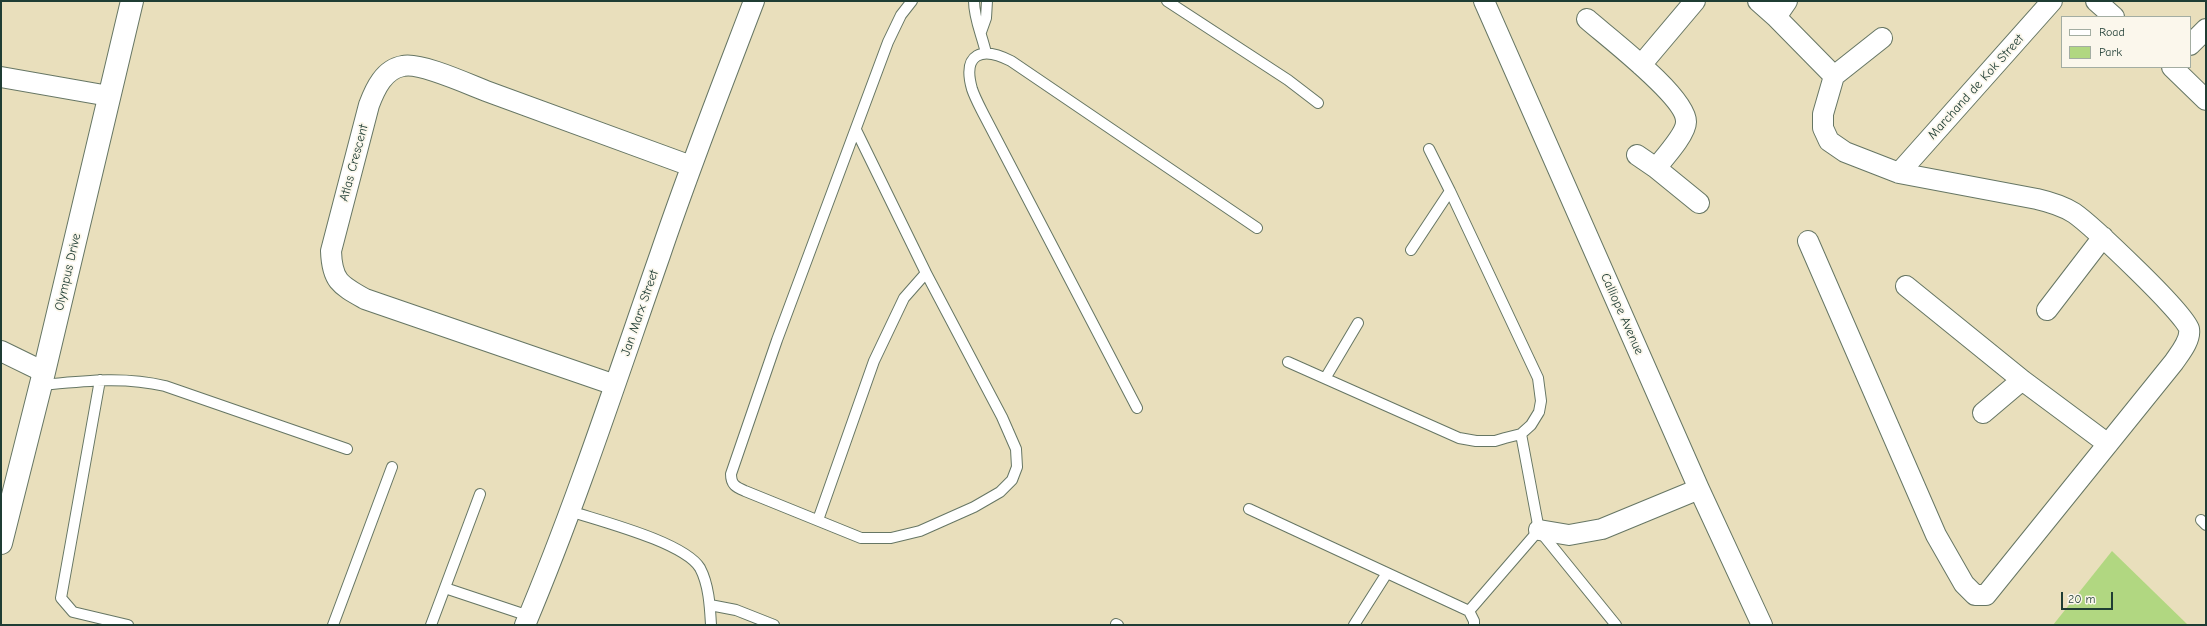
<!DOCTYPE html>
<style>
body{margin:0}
#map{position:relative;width:2207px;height:626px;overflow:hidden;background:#e9dfbc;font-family:"Comic Neue",sans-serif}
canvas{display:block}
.frame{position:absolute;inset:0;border:2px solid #1f3d34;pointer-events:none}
.legend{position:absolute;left:2061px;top:16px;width:130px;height:52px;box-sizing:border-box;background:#fbf7ec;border:1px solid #a3ada2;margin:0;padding:5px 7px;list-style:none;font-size:12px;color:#1f3d34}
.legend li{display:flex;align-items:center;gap:8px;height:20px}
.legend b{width:20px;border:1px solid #a3ada2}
.scale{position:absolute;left:2061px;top:592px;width:52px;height:18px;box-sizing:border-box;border:2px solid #1f3d34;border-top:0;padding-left:5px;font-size:12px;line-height:14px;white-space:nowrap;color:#1f3d34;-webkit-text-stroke:3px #fbf7ec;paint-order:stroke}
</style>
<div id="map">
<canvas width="2207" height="626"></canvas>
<div class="frame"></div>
<ul class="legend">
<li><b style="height:5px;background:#fff"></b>Road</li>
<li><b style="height:11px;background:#b1d781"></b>Park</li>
</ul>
<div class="scale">20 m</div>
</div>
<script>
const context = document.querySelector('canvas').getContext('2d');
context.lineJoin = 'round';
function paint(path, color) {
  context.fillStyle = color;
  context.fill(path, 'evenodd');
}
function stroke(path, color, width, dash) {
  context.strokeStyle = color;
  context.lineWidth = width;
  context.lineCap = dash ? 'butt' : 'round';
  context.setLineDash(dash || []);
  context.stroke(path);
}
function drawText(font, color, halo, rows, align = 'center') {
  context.font = font + ' "Comic Neue",sans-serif';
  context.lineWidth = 3.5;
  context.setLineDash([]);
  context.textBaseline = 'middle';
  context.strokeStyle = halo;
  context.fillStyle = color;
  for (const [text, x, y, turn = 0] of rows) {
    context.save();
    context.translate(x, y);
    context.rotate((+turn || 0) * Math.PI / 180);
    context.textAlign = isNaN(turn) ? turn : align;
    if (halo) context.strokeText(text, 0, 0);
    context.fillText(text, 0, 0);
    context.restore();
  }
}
paint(new Path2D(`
 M2112 551 2188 625H2053Z`), '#b1d781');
const service = new Path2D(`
 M974 1C974 19 982 35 986 53
 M1167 1 1288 80 1318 103
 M981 32 986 18 987 1
 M856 130 926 273 1002 417 1016 449 1017 467 1012 480 1000 492 974 507 920 531 891 538H861L745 491C736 487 731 485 731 474L777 340 888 42 901 15 912 1
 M1411 250 1450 191
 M1288 362 1459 438 1476 441H1495L1505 438 1521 434 1531 425 1539 412 1541 401 1538 378 1450 191 1429 149
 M1326 377 1358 323
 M100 380 61 598 73 612 128 625
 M41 385C83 381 124 376 165 386L347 449
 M1137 408 984 115C980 107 975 98 972 89 962 53 982 46 1011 61L1257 228
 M1521 434 1539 530 1616 625
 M1249 509 1469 611 1474 621V625
 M570 511C600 521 684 542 700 568 709 585 710 607 711 625
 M818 520 874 361 904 298 926 273
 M2201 520 2206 525
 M445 588 529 616
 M710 605 736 610 774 625
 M1469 611 1539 530
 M1116 624 1118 625
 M333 625 392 467
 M431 625 480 494
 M1354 625 1387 573`);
const minor = new Path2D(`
 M1484 1 1699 489 1762 625
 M1758 1 1776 17
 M1787 1 1776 17 1834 76
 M2096 1 2114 17
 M1587 19C1606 36 1687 97 1686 122 1686 134 1664 158 1656 168L1699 203
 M2190 45 2206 29
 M1641 65 1695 1
 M2172 67 2206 100
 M1 77 109 96
 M1637 155 1656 168
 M1899 173 2052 1
 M1808 241 1936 535 1964 584 1975 595H1986L2174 362C2180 353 2191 340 2189 329 2187 315 2090 224 2074 213 2063 206 2050 202 2037 199L1899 173 1845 152 1829 141 1823 128V114L1834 76 1882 38
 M1906 286 2022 380 2108 444
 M2047 310 2103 237
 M1 351 44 372
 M615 385 365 299C340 285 332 281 331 251L369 105C375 89 384 69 403 66 420 62 468 84 486 91 555 116 623 141 691 166
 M1983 413 2022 380
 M1539 530 1569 535 1602 529 1699 489
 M525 625C576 504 617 378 660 255 689 169 722 85 754 1`);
const tertiary = new Path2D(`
 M1 543 44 372 132 1`);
stroke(service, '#667664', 12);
stroke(minor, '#667664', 22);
stroke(tertiary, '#667664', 24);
stroke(service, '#fff', 10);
stroke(minor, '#fff', 20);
stroke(tertiary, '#fff', 22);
drawText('13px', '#1f3d34', '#fbf7ec', [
 ["Marchand de Kok Street",1976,87,-48],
 ["Atlas Crescent",354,163,-75],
 ["Olympus Drive",68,272,-77],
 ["Jan Marx Street",640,313,-71],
 ["Calliope Avenue",1622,314,66]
]);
</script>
